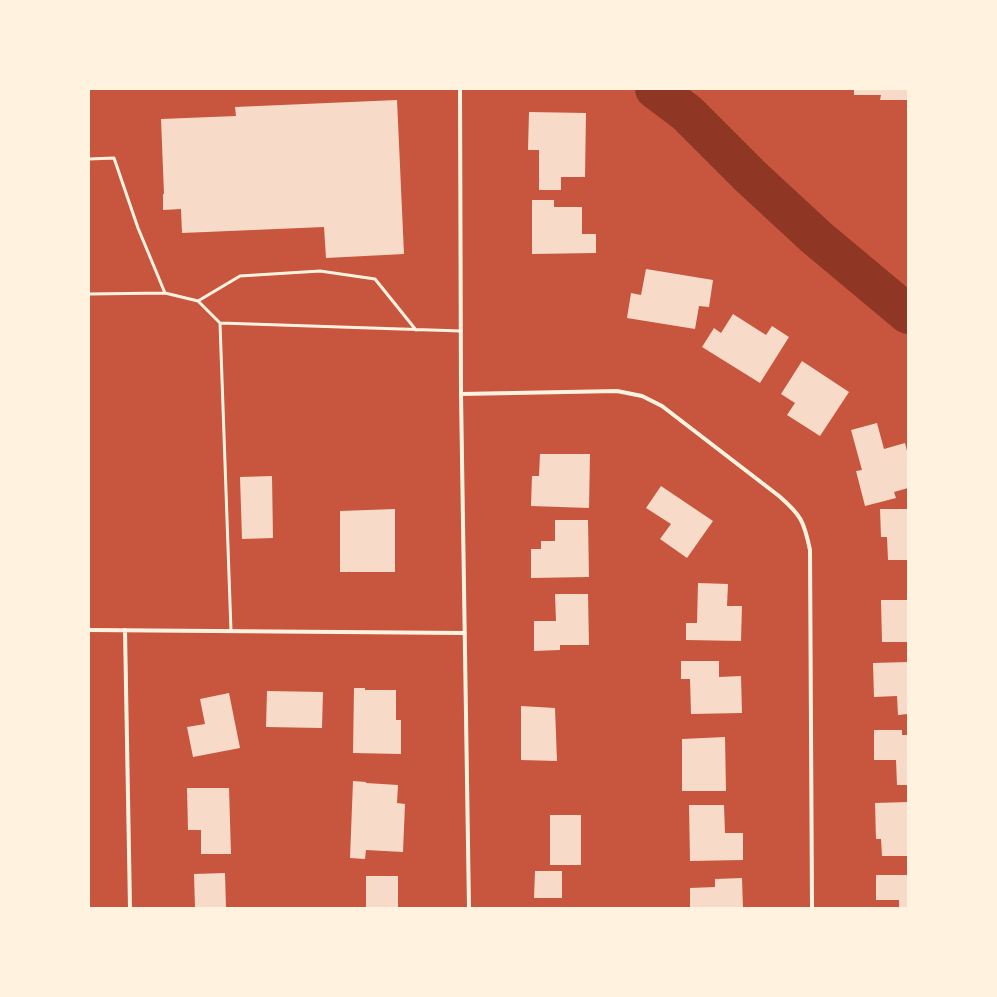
<!DOCTYPE html>
<style>
body{margin:0}
#map{position:relative;width:997px;height:997px;overflow:hidden;background:#c8553d;font-family:"Titillium Web",sans-serif}
canvas{display:block}
.frame{position:absolute;inset:0;border:90px solid #fff3e0;pointer-events:none}
</style>
<div id="map">
<canvas width="997" height="997"></canvas>
<div class="frame"></div>
</div>
<script>
const context = document.querySelector('canvas').getContext('2d');
context.lineJoin = 'round';
function stroke(path, color, width, dash) {
  context.strokeStyle = color;
  context.lineWidth = width;
  context.lineCap = dash ? 'butt' : 'round';
  context.setLineDash(dash || []);
  context.stroke(path);
}
function paint(path, color) {
  context.fillStyle = color;
  context.fill(path, 'evenodd');
}
stroke(new Path2D(`
 M655 89 687 113 751 177 817 238 908 314`), '#8f3625', 40);
paint(new Path2D(`
 M854 89H908V100H880L881 95H854Z
 M397 100 404 254 326 258 324 227 182 233 181 209 163 210V194H164L161 119 236 116 235 107Z
 M529 112 586 113 585 177H561V190H539V150H528Z
 M532 200H554V207H582V234H596V253L532 254Z
 M646 269 713 280 709 307 699 306 695 329 627 318 631 293 641 295Z
 M733 314 766 335 772 326 789 337 760 383 702 347 714 328 721 333Z
 M802 361 849 392 820 436 787 415 795 403 781 394Z
 M877 423 884 449 905 443 908 455V488L894 492 896 498 865 506 856 471 862 470 851 430Z
 M540 454H590L589 508 531 506 532 476H539Z
 M272 476 273 538 242 539 240 477Z
 M661 486 713 521 687 558 660 539 671 524 646 508Z
 M395 509V572H340V511Z
 M880 509H908V560H888L887 537H881Z
 M555 520H588L589 577 531 578V549H541V541H555Z
 M698 583 728 584 727 606H742L741 641 686 640V623H697Z
 M555 594H588L589 645H560V650L534 651V621H556Z
 M881 600H908V642H882Z
 M681 661H719V677L741 676 742 713 691 714 690 679H681Z
 M908 662V714L898 715 897 696 874 697 873 663Z
 M354 688H365V690H396V720H401V754L353 753Z
 M267 691 323 692 322 728 266 727Z
 M229 693 240 748 193 757 187 727 205 724 200 699Z
 M521 706 555 708 557 761 521 760Z
 M874 730H902V735H908V785H897L896 760H874Z
 M725 737 726 791H682V739Z
 M353 781 366 782V783L398 785 397 803 405 804 403 852 366 850 365 859 350 858Z
 M187 788H229L231 854H201V830H188Z
 M908 802V856H882L881 839H876L875 803Z
 M689 805H724L725 833H743V860L690 861Z
 M550 815H581V865H550Z
 M535 871H562V898H534Z
 M225 873 226 908H195L194 874Z
 M876 875H908V908H899V900H876Z
 M366 876H398V908H366Z
 M742 878 743 908H690V888L715 887V879Z`), '#f7dbc8');
stroke(new Path2D(`
 M89 159 114 158 138 228 165 293
 M89 294 165 293 198 301 220 323 461 331
 M198 301 240 276 320 271 375 279 416 330
 M220 323 231 631`), '#fff3e0', 3);
stroke(new Path2D(`
 M460 89 461 394 469 908
 M461 394 617 391 642 396 662 406 779 496C801 515 804 521 810 550L812 908
 M89 630 465 633
 M125 630 130 908`), '#fff3e0', 4);
</script>
